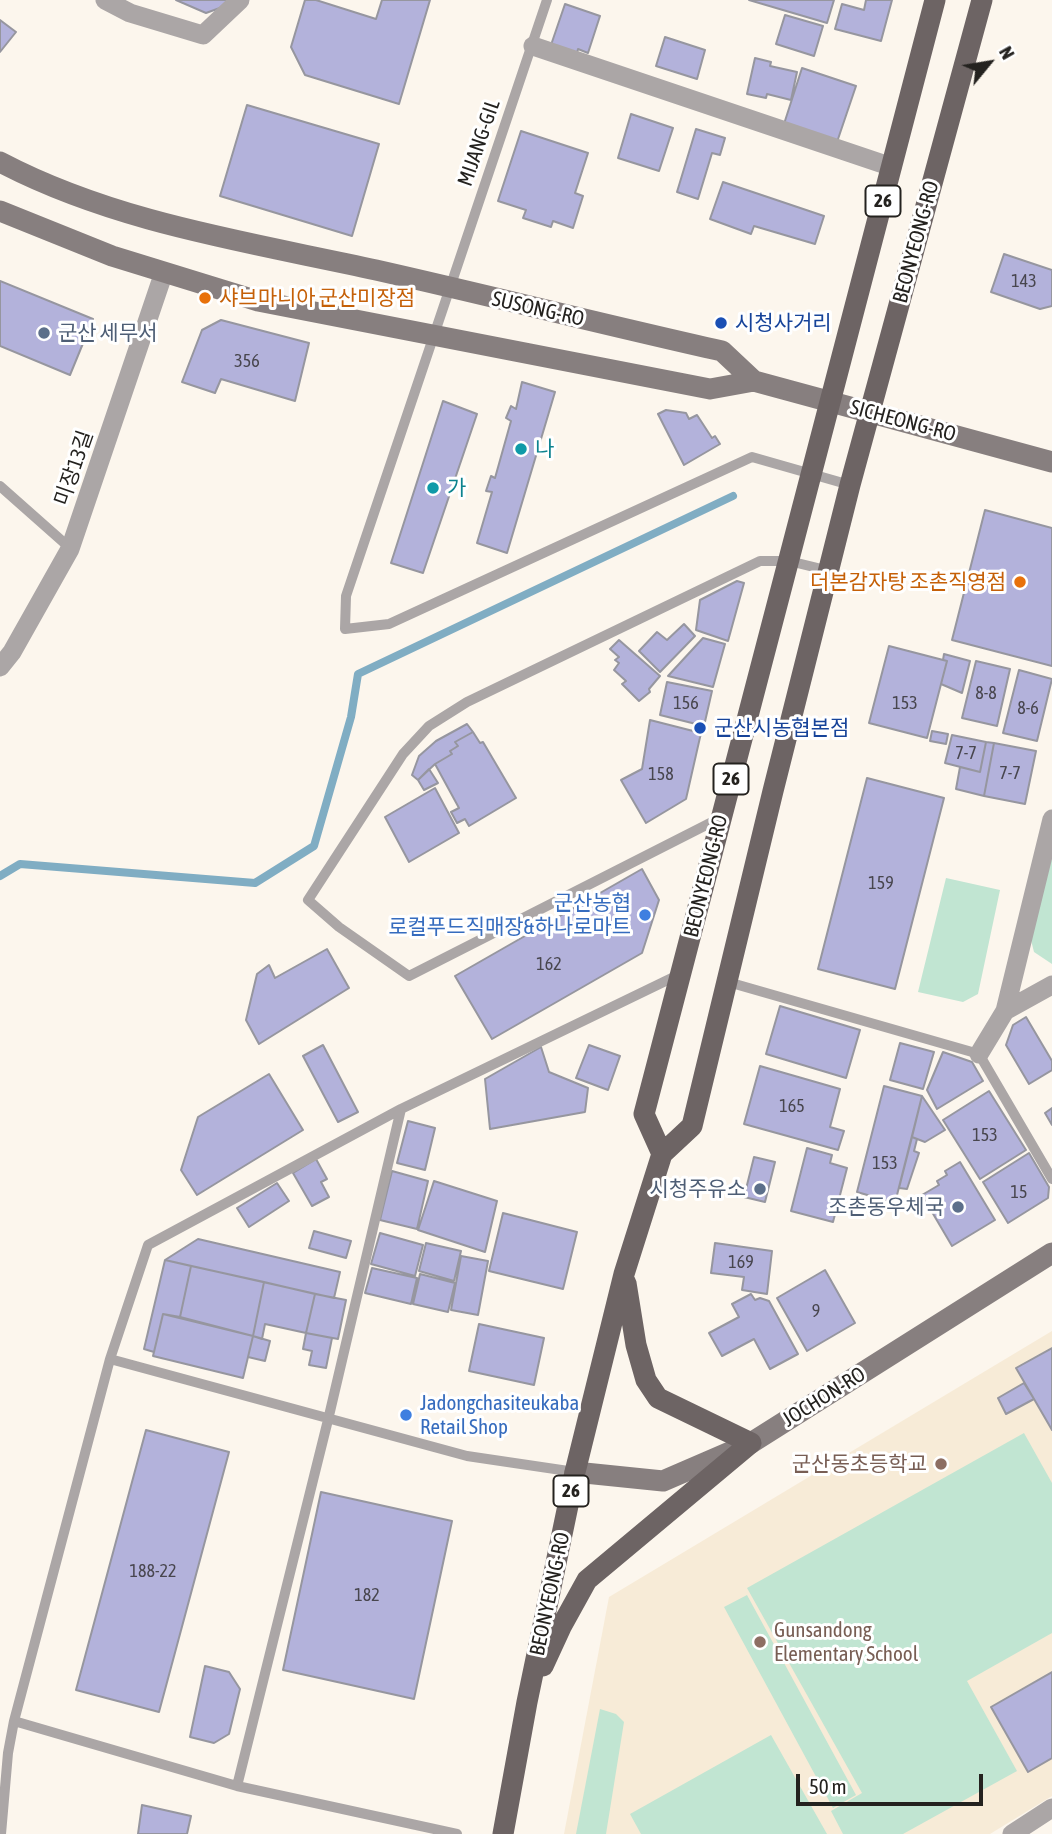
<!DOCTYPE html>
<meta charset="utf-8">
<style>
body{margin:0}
#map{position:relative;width:1052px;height:1834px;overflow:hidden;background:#fcf6ed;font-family:"Asap Condensed",sans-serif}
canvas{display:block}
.north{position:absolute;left:954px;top:28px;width:70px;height:70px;-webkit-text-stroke:5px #fff;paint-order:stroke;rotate:60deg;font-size:19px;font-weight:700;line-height:28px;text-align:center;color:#24221f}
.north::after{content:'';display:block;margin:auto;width:24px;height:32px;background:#24221f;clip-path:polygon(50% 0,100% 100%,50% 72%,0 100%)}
.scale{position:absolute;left:796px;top:1774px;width:187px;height:32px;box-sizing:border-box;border:4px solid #24221f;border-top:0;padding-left:9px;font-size:21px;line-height:24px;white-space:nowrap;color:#24221f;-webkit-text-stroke:5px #fff;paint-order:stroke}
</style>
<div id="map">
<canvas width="1052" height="1834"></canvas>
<div class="north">N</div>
<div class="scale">50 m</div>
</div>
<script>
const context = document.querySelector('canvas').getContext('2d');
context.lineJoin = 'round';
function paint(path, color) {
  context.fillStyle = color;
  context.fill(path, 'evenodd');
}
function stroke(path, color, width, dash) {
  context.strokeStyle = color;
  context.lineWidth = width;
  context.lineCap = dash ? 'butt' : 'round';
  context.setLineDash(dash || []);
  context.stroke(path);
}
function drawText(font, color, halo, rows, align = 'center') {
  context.font = font + ' "Asap Condensed","Noto Sans KR",sans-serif';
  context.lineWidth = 6;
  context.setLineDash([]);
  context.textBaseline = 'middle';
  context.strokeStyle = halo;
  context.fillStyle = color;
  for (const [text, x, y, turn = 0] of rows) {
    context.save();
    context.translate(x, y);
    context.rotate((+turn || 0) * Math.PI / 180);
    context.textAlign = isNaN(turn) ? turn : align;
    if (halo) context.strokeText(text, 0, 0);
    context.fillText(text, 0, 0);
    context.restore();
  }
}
paint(new Path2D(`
 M1052 1331V1796L990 1834H564L609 1597Z`), '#f7ebd7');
paint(new Path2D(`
 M1052 857V964L1034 952 1031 940Z
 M946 878 1000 890 978 994 963 1002 918 992Z
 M1024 1433 1052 1483V1633L967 1681 1017 1771 903 1834H843L831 1811 862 1793 747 1588Z
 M747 1595 856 1795 833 1808 724 1607Z
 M600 1709 616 1714 624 1722 606 1834H576Z
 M771 1735 827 1834H641L630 1814Z`), '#c1e5d2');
stroke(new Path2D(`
 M0 876 20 864 255 883 314 846 351 717 358 674 733 496`), '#80adc3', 8);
const building = new Path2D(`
 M176 0H230L228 5 206 13Z
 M305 0H316L376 19 382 0H430L399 104 305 75 291 47Z
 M749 0H834L827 23Z
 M866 0H892L881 41 835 29 842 4 864 10Z
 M565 4 600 16 588 53 578 49 577 53 551 45Z
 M785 15 823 26 814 56 776 44Z
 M0 20 16 32 0 52Z
 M665 37 705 50 697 79 656 66Z
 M755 58 771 62 770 66 797 72 791 100 767 94 766 98 747 94Z
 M802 68 856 86 837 142 784 124Z
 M247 105 379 144 352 236 220 196Z
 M631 114 673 128 659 171 618 158Z
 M696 129 725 138 720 155 712 153 698 199 677 192Z
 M521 131 588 153 575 193 583 196 573 228 553 221 551 227 523 218 526 210 498 201Z
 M723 182 824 216 815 244 754 226 751 234 710 219Z
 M1004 254 1052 270V306L1040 309 991 292Z
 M0 281 93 319 70 375 0 346Z
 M221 320 309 343 295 401 221 379 215 393 182 382 202 330Z
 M522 382 555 392 507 553 477 543 492 492 486 491 491 476 495 478 511 421 506 418 511 406 516 409Z
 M443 401 477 414 423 573 391 563Z
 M666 410 686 413 689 419 697 415 712 438 715 436 720 444 684 465 658 414Z
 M985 510 1052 528V666L952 640Z
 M737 581 744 583 728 641 696 630 700 600Z
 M684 624 695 636 660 672 639 651 657 632 667 640Z
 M703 638 725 644 713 687 668 676Z
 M619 640 660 676 649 689 650 692 639 701 622 684 626 681 614 670 619 663 615 660 619 657 610 649Z
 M889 646 947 661 927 738 869 723Z
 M944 654 970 661 962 693 941 684 947 661 943 660Z
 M976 661 1010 669 997 726 962 718Z
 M1019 670 1052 679 1037 741 1003 733Z
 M667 682 712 691 704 726 660 715Z
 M650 720 701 733 686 799 646 823 621 780 642 769Z
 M467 724 473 732 455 742 458 746 450 751 452 754 435 764 418 780 412 775 419 756 436 741Z
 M932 731 948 734 946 744 930 741Z
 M473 732 480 743 483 742 516 798 469 826 465 819 457 823 451 812 459 808 435 764 452 754 450 751 458 746 455 742Z
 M952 735 986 742 980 772 945 763Z
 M986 742 994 743 984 796 956 789 960 767 980 772Z
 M994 743 1036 751 1025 804 984 796Z
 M429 769 438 783 424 790 418 780Z
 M867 778 944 798 895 989 818 969Z
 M435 788 459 833 409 862 385 817Z
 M642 869 659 900 642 953 492 1039 455 976Z
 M327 949 349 988 259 1044 246 1020 257 974 269 965 275 978Z
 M780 1006 860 1030 846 1078 766 1054Z
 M1026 1017 1052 1061V1070L1029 1084 1006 1045 1013 1025Z
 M900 1043 934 1052 923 1089 890 1080Z
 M323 1045 358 1112 338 1122 303 1056Z
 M589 1045 620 1056 608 1090 576 1078Z
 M541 1047 549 1072 588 1088 585 1112 490 1129 485 1079Z
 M943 1052 972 1062 983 1081 937 1109 927 1090Z
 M760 1066 840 1089 830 1127 844 1131 838 1150 744 1124Z
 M269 1074 303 1130 197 1195 181 1170 198 1117Z
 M884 1086 922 1096 895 1203 857 1192Z
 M989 1091 1026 1150 980 1179 943 1120Z
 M922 1096 945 1130 925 1142 912 1137Z
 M1052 1108V1125L1045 1113Z
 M408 1121 435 1128 425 1170 397 1163Z
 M912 1137 917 1139 914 1151 919 1153 907 1189 899 1188Z
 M807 1148 832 1155 830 1163 847 1168 833 1222 791 1211Z
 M1029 1153 1049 1187 1048 1198 1008 1223 983 1182Z
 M754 1157 775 1162 765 1202 744 1197Z
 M316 1159 327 1179 321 1182 329 1197 312 1206 293 1173Z
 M960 1162 995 1220 952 1246 922 1195 939 1185 937 1181 947 1175 945 1171Z
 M392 1171 428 1181 417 1229 380 1220Z
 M434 1181 497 1201 485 1252 418 1230Z
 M277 1183 289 1201 249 1227 237 1208Z
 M503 1213 577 1232 563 1289 489 1271Z
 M314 1231 351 1241 346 1258 309 1248Z
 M380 1233 423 1245 415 1276 371 1264Z
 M198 1239 340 1272 334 1298 165 1260Z
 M426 1243 461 1251 454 1281 419 1271Z
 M715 1243 772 1251 767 1294 742 1290 744 1277 711 1273Z
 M461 1256 488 1261 478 1315 451 1310Z
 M165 1260 191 1266 180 1317 163 1314 154 1352 144 1349Z
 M191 1266 264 1282 253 1336 180 1317Z
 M372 1268 417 1278 411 1304 365 1293Z
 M825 1270 855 1323 807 1351 777 1298Z
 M420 1274 455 1283 448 1312 413 1304Z
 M264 1282 315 1294 306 1333 265 1324 262 1339 253 1336Z
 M315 1294 346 1300 338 1339 306 1333Z
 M751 1294 755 1300 760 1298 769 1301 798 1354 770 1369 754 1339 722 1356 709 1333 739 1317 732 1304Z
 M163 1314 253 1336 243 1378 153 1356Z
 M479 1324 544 1338 534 1385 469 1371Z
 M306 1333 332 1338 326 1368 309 1365 312 1351 303 1349Z
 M253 1336 270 1341 265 1361 248 1357Z
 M1052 1348V1430L1016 1368Z
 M1024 1383 1034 1399 1006 1414 998 1398Z
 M146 1430 229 1452 159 1712 76 1690Z
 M321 1492 452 1521 414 1699 283 1670Z
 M205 1666 229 1672 240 1689 229 1734 214 1743 190 1737Z
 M1052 1672V1758L1028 1772 991 1707Z
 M142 1805 191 1816 187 1834H138Z`);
paint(building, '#b3b2db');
stroke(building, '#96969f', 2);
stroke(new Path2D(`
 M547 0 346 596 345 629 389 624 752 457 850 485
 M0 486 70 548
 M720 818 409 976 339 927 308 900 403 754 429 726 467 702 760 561H789L830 571
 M728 982 979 1054 1052 1179
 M110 1359 467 1456 575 1472
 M14 1721 237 1786 457 1834
 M237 1786 328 1420 401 1109
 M1 1834 8 1753 14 1721 110 1359 148 1245 401 1109 678 975`), '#aba6a6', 10);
stroke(new Path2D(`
 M105 0 130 13 203 35 240 0
 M533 46 892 167
 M0 667 12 652 70 549 164 272
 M1005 1011 1052 819
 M979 1054 1005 1011 1052 985
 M1012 1834 1052 1808`), '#aba6a6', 19);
stroke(new Path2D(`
 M0 162C116 223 249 242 376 270 491 296 606 325 722 351L754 381 710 389 258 301 112 256 0 211
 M754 381 1052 462
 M575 1472 663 1481 751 1443 1052 1253`), '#877f7f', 21);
stroke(new Path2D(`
 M662 1154 644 1114 935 0
 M543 1666 561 1627 587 1580 751 1443 658 1398 646 1380 636 1345 626 1283
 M503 1834 527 1702 575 1472 624 1274 662 1154 692 1126 773 791 850 485 982 0`), '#6d6464', 21);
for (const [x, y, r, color] of [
 [205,298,7,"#e8710a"],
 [721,323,7,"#1a4fb4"],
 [44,333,7,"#5c6f8a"],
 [521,449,7,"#0f9aa8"],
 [433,488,7,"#0f9aa8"],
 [1020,582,7,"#e8710a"],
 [700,728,7,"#1a4fb4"],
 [645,915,7,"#3f7fe0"],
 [760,1189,7,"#5c6f8a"],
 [958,1207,7,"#5c6f8a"],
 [406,1415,7,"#3f7fe0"],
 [941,1464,7,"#8d6e63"],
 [760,1642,7,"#8d6e63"]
]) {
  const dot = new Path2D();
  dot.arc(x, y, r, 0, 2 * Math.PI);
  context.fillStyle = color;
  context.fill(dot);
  stroke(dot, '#fff', 2.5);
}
drawText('18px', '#48464e', null, [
 ["143",1024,281],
 ["356",247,361],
 ["8-8",986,693],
 ["156",686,703],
 ["153",905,703],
 ["8-6",1028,708],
 ["7-7",966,753],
 ["7-7",1010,773],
 ["158",661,774],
 ["159",881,883],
 ["162",549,964],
 ["165",792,1106],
 ["153",985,1135],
 ["153",885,1163],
 ["15",1019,1192],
 ["169",741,1262],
 ["9",816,1311],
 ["188-22",153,1571],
 ["182",367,1595]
]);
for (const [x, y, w] of [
 [883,201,35],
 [731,779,35],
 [571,1491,35]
]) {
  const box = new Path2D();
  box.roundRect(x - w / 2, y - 15.5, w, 31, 5);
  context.fillStyle = '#fff';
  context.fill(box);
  stroke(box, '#24221f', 2);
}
drawText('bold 19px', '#24221f', null, [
 ["26",883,201],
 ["26",731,779],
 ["26",571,1491]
]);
drawText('21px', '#24221f', '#fff', [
 ["MIJANG-GIL",479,143,-71],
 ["BEONYEONG-RO",916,242,-75],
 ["SUSONG-RO",538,309,13],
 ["SICHEONG-RO",903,421,15],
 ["미장13길",74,468,-71],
 ["BEONYEONG-RO",706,876,-76],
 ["JOCHON-RO",824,1397,-32],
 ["BEONYEONG-RO",550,1594,-78]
]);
drawText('21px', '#c56008', '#fff', [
 ["샤브마니아 군산미장점",219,298],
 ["더본감자탕 조촌직영점",1006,582,"right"]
], 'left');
drawText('21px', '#164399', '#fff', [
 ["시청사거리",735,323],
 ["군산시농협본점",714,728]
], 'left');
drawText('21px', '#4e5e75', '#fff', [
 ["군산 세무서",58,333,"left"],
 ["시청주유소",746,1189],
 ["조촌동우체국",944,1207]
], 'right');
drawText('21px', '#0d838f', '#fff', [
 ["나",535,449],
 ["가",447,488]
], 'left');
drawText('21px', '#366cbe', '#fff', [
 ["군산농협",631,903],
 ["로컬푸드직매장&하나로마트",631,927],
 ["Jadongchasiteukaba",420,1403,"left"],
 ["Retail Shop",420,1427,"left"]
], 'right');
drawText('21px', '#785e54', '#fff', [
 ["군산동초등학교",927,1464],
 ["Gunsandong",774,1630,"left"],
 ["Elementary School",774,1654,"left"]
], 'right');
</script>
